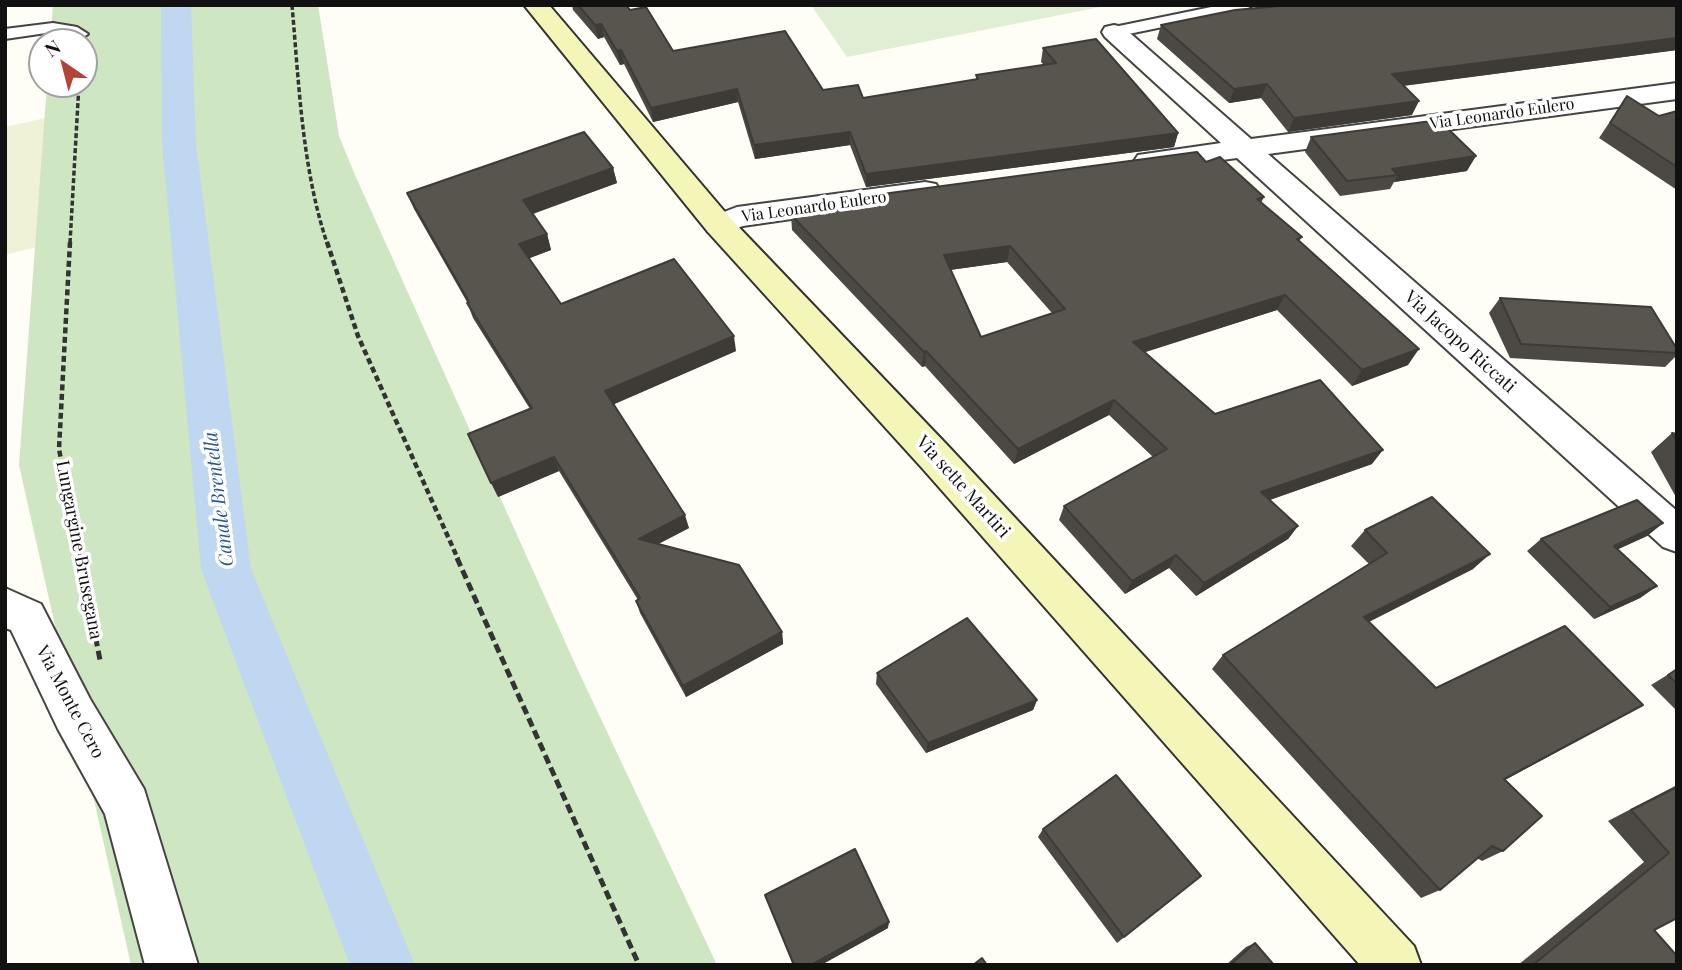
<!DOCTYPE html>
<style>
body{margin:0}
#map{position:relative;width:1682px;height:970px;overflow:hidden;background:#fefdf6;font-family:"Playfair Display",serif}
canvas{display:block}
.frame{position:absolute;inset:0;border:7px solid #111;pointer-events:none}
.north{position:absolute;left:28px;top:28px;width:70px;height:70px;box-sizing:border-box;background:#fff;border:2px solid #a0a0a0;border-radius:50%;rotate:325deg;font-size:19px;font-weight:700;line-height:28px;text-align:center;color:#111}
.north::after{content:'';display:block;margin:auto;width:24px;height:32px;background:#b24438;clip-path:polygon(50% 0,100% 100%,50% 72%,0 100%)}
</style>
<div id="map">
<canvas width="1682" height="970"></canvas>
<div class="frame"></div>
<div class="north">N</div>
</div>
<script>
const context = document.querySelector('canvas').getContext('2d');
context.lineJoin = 'round';
function paint(path, color) {
  context.fillStyle = color;
  context.fill(path, 'evenodd');
}
function stroke(path, color, width, dash) {
  context.strokeStyle = color;
  context.lineWidth = width;
  context.lineCap = dash ? 'butt' : 'round';
  context.setLineDash(dash || []);
  context.stroke(path);
}
function drawText(font, color, halo, rows, align = 'center') {
  context.font = font + ' "Playfair Display",serif';
  context.lineWidth = 7;
  context.setLineDash([]);
  context.textBaseline = 'middle';
  context.strokeStyle = halo;
  context.fillStyle = color;
  for (const [text, x, y, turn = 0] of rows) {
    context.save();
    context.translate(x, y);
    context.rotate((+turn || 0) * Math.PI / 180);
    context.textAlign = isNaN(turn) ? turn : align;
    if (halo) context.strokeText(text, 0, 0);
    context.fillText(text, 0, 0);
    context.restore();
  }
}
paint(new Path2D(`
 M45 118 36 247 5 255V127Z`), '#f0f2d7');
paint(new Path2D(`
 M53 5H318L339 136 355 175 576 666 717 965H131L19 465 47 84H84V42H50Z`), '#cfe6c2');
paint(new Path2D(`
 M811 5H1110L847 57Z`), '#e0eed3');
paint(new Path2D(`
 M161 5H191L196 144 251 569 415 965H350L201 569 162 144Z`), '#bfd7f0');
const service = new Path2D(`
 M1221 5H1253L1245 10 1114 37 1106 32 1114 27Z
 M53 23 77 27 88 34 80 39 53 32 5 39V29Z`);
const minor = new Path2D(`
 M1114 25 1123 27 1251 139 1677 83V99L1268 154 1677 511V552L1663 547 1237 158 1148 170 1138 167 1134 161 1138 155 1221 143 1105 37 1102 32 1105 27Z
 M925 182 936 184 940 191 936 198 743 226 719 235 708 232 704 225 708 218 737 207Z
 M5 588 41 604 90 699 144 789 198 965H145L105 814 58 729 11 630 5 628Z`);
const secondary = new Path2D(`
 M524 5H549L730 218 949 447 1414 946 1421 965H1360L923 469 708 232Z`);
stroke(service, '#444', 4);
stroke(minor, '#444', 4);
stroke(secondary, '#333', 4);
stroke(new Path2D(`
 M292 5C299 84 302 168 327 243
 M70 243 79 84`), '#333', 3.5, [5, 2.5]);
stroke(new Path2D(`
 M70 242 59 449 80 559
 M327 242 358 336 458 559`), '#333', 4.5, [6, 3.5]);
stroke(new Path2D(`
 M80 558 100 660
 M457 558 639 965`), '#333', 5, [9, 4.5]);
paint(service, '#fff');
paint(minor, '#fff');
paint(secondary, '#f4f6b8');
paint(new Path2D(`
 M572 5H626L673 51 823 90 863 98 976 79V75L1044 65 1041 62 1043 48 1178 133 1174 147 866 187 850 145 755 159 738 102 653 122 624 64 620 65 604 37 598 39 573 10Z
 M1677 5V50L1403 86 1412 115 1288 132 1261 98 1229 103 1157 39 1161 25Z
 M1627 96 1659 116 1677 111V190L1599 138Z
 M1311 137 1467 171 1394 182 1390 189 1340 196 1305 152Z
 M1206 162 1264 197 1261 203 1302 237 1299 241 1408 365 1352 386 1277 310 1144 352 1215 414 1372 464 1270 500 1298 526 1288 539 1196 596 1169 568 1125 594 1059 520 1064 506 1153 457 1109 415 1014 464 925 366 922 367 792 230 791 215 875 203V195ZM1007 262 1052 313 981 337 950 270Z
 M613 168 617 183 533 214 547 234 551 250 529 258 561 304 736 351 614 404 689 528 658 544 782 632 783 644 686 697 640 613 636 601 638 600 559 471 498 497 530 409 473 318 467 302 414 209 407 193Z
 M1500 298 1677 349V355L1665 367 1510 358 1489 313Z
 M1672 433 1677 434V499L1651 452Z
 M1663 523 1647 536 1618 549 1657 586 1640 598 1594 619 1527 551 1541 539Z
 M1365 530 1473 569 1369 622 1436 688 1643 705 1505 780 1503 851 1482 861 1477 858 1440 890 1421 898 1212 669 1223 655 1369 564 1351 546Z
 M1677 669V711L1651 685Z
 M877 673 1037 700 1033 710 926 753 876 684Z
 M1677 785V918L1654 930 1677 965H1518L1644 862 1608 821Z
 M1043 829 1201 876 1117 943 1038 837Z
 M765 895 888 928 821 965H793Z
 M1255 943 1274 965H1226L1246 947Z`), '#4c4843');
paint(new Path2D(`
 M601 24 604 37 598 39 595 25Z
 M1677 38V50L1385 88 1392 74Z
 M621 50 624 64 620 65 617 51Z
 M1267 84 1261 98 1229 103 1234 89Z
 M737 89 738 102 653 122 651 108Z
 M1419 101 1412 115 1288 132 1294 118Z
 M850 132V145L755 159 754 145Z
 M1178 133 1174 147 866 187V174Z
 M1476 156 1467 171 1394 182 1398 175 1392 169Z
 M613 168 617 183 528 215 523 200Z
 M547 234 551 250 525 260 519 244Z
 M1010 246 1007 262 942 271 944 255Z
 M1285 295 1277 310 1127 358 1133 342Z
 M734 336 736 351 610 406 605 391Z
 M1419 349 1408 365 1352 386 1362 370Z
 M926 351 925 366 922 367 924 352Z
 M1114 400 1109 415 1014 464 1018 449Z
 M1383 450 1372 464 1252 506 1261 492Z
 M554 457 559 471 498 497 491 483Z
 M685 515 689 528 643 552 639 539Z
 M1663 523 1647 536 1599 558 1614 546Z
 M1298 526 1288 539 1196 596 1204 583Z
 M1490 554 1473 569 1350 631 1364 617Z
 M1176 555 1169 568 1125 594 1132 581Z
 M1657 586 1640 598 1594 619 1610 607Z
 M782 632 783 644 686 697 683 686Z
 M1037 700 1033 710 926 753 928 743Z
 M1643 705 1620 718 1484 791 1504 779Z
 M889 922 888 928 821 965H811Z`), '#3e3b37');
const building = new Path2D(`
 M578 5H626L630 10 646 7 673 51 785 31 823 90 858 85 863 98 978 79 976 75 1056 63 1043 48 1096 39 1178 133 866 174 850 132 754 145 737 89 651 108 621 50 617 51 601 24 595 25Z
 M1291 5H1677V38L1392 74 1419 101 1294 118 1267 84 1234 89 1161 25 1235 10Z
 M1627 96 1659 116 1677 111V167L1610 123Z
 M1439 120 1476 156 1392 169 1398 175 1347 181 1311 137Z
 M584 132 613 168 523 200 547 234 519 244 561 304 674 259 734 336 605 391 685 515 639 539 739 565 782 632 683 686 636 601 640 598 554 457 491 483 468 434 532 408 467 303 469 302 407 193Z
 M1197 152 1206 162 1220 157 1264 197 1257 199 1302 237 1297 239 1419 349 1362 370 1285 295 1133 342 1215 414 1320 380 1383 450 1261 492 1298 526 1204 583 1176 555 1132 581 1064 506 1167 449 1114 400 1018 449 926 351 924 352 791 215 878 203 875 195ZM1010 246 1065 309 981 337 944 255Z
 M1500 298 1651 307 1677 349V353L1521 344Z
 M1672 433 1677 434V441Z
 M1432 497 1490 554 1364 617 1436 688 1565 626 1643 705 1504 779 1542 816 1503 851 1492 846 1440 890 1223 655 1387 553 1365 530Z
 M1637 500 1663 523 1614 546 1657 586 1610 607 1541 539Z
 M967 618 1037 700 928 743 877 673Z
 M1677 669V684L1668 675Z
 M1116 775 1201 876 1124 937 1043 829Z
 M1677 787V918L1654 930 1677 956V965H1533L1669 853 1631 810Z
 M855 849 889 922 811 965H794L765 895Z
 M1255 943 1274 965H1230Z
 M982 958 987 965H973Z`);
paint(building, '#58544e');
stroke(building, '#3e3b37', 2);
drawText('16px', '#111', '#fff', [
 ["Via Leonardo Eulero",1502,114,-8],
 ["Via Leonardo Eulero",814,207,-8]
]);
drawText('18px', '#111', '#fff', [
 ["Via Jacopo Riccati",1460,342,42],
 ["Via sette Martiri",963,487,48],
 ["Lungargine Brusegana",79,550,79],
 ["Via Monte Cero",70,702,62]
]);
drawText('italic 19px', '#275596', '#fff', [
 ["Canale Brentella",219,499,-97]
]);
</script>
